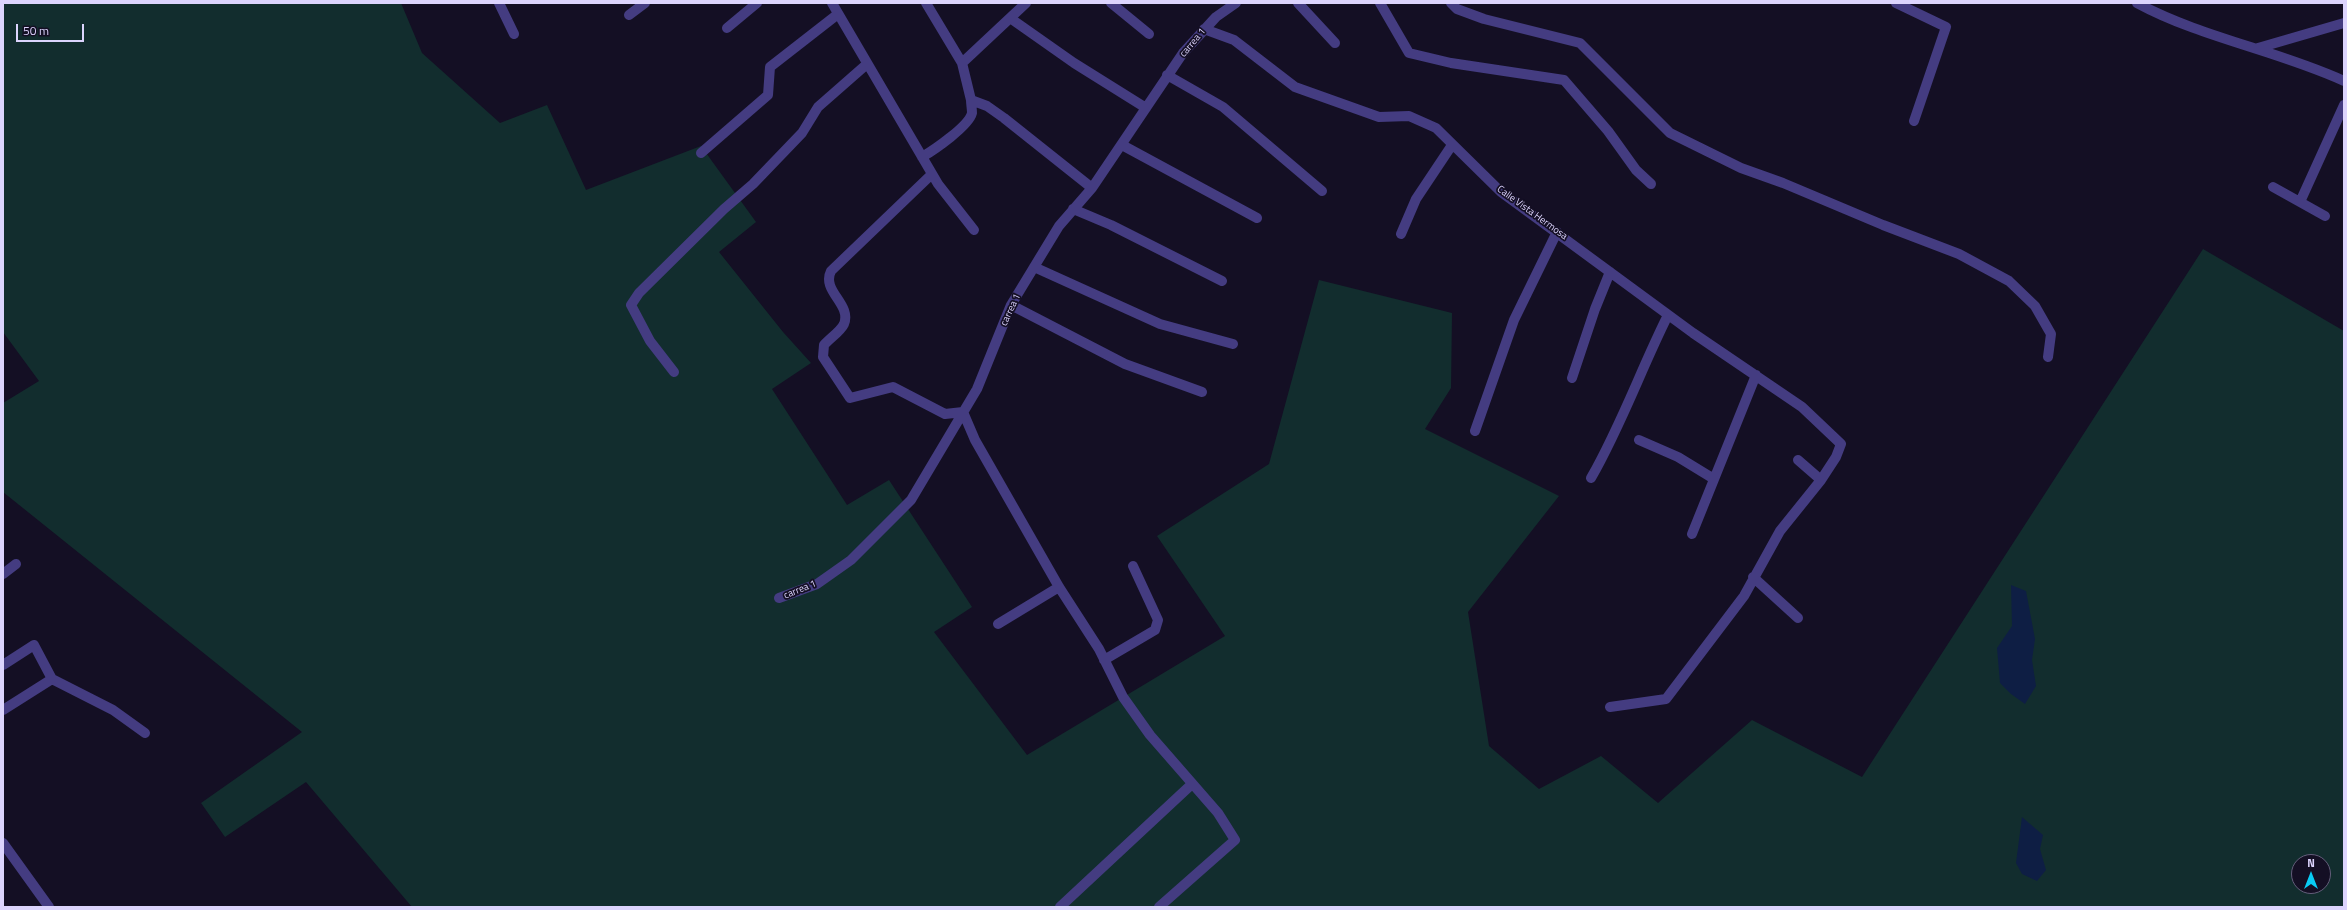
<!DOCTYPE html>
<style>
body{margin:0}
#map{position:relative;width:2347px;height:910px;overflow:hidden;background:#140f24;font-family:"Titillium Web",sans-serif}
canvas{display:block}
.frame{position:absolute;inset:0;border:4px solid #dcd4fd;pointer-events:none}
.north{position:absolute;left:2291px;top:854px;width:40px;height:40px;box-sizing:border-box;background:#140f24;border:1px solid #645e7b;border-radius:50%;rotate:0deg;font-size:11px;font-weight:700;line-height:16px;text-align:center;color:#dcd4fd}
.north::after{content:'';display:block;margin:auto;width:14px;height:18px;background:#09cbf4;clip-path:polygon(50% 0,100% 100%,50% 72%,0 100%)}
.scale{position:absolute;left:16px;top:24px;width:68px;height:18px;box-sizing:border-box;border:2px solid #dcd4fd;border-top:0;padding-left:5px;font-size:12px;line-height:14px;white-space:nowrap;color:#dcd4fd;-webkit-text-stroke:3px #140f24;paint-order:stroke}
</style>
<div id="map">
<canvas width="2347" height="910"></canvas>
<div class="frame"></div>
<div class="north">N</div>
<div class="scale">50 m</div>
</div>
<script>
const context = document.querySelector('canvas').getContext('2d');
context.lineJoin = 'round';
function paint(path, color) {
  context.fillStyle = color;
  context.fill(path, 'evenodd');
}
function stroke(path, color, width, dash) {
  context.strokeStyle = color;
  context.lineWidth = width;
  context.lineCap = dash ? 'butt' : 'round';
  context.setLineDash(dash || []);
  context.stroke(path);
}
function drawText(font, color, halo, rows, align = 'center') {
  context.font = font + ' "Titillium Web",sans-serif';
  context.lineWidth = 3.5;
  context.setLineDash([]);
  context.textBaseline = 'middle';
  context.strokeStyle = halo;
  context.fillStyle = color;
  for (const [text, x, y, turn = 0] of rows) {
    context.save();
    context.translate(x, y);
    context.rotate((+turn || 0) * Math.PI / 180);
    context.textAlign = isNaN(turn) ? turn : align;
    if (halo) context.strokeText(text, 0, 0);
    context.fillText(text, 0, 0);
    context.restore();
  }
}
paint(new Path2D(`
 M3 3H401L422 53 500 123 547 105 586 190 701 146 756 222 719 252 783 332 811 363 772 389 847 505 889 480 972 607 934 632 1027 755 1225 636 1157 536 1269 464 1319 280 1452 313 1451 388 1425 429 1559 496 1468 612 1489 746 1539 789 1601 756 1658 803 1752 720 1862 777 2203 249 2344 331V907H412L306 782 225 837 201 803 302 732 3 492V403L39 381 3 332ZM2299 862H2323V886H2299Z`), '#122d2e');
paint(new Path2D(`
 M2011 585 2026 591 2035 639 2032 660 2036 686 2025 704 2011 694 2000 683 1997 648 2012 626Z
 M2022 817 2043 835 2040 849 2046 870 2037 881 2022 874 2016 863Z`), '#0e1e44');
stroke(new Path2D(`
 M499 3 514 34
 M832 3 938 184 974 230
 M926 3 962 63 971 100 987 106 1004 118 1092 188
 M1111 3 1149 34
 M1298 3 1335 43
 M1380 3 1409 53 1451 63 1564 80 1608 131 1636 170 1651 184
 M1451 3 1457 9 1484 19 1580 43 1670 133 1741 168 1783 183 1883 225 1959 254 2009 281 2035 306 2051 334 2048 357
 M1896 3 1946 27 1914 121
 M2137 3C2202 38 2276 50 2344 81
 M629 15 645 3
 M1010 18 1026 3
 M727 28 757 3
 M1204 29 1234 40 1295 87 1379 117 1409 116 1436 128 1501 192 1693 333 1802 407 1841 444 1836 457 1821 480 1780 531 1744 596 1666 699 1610 707
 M2258 48 2344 23
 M962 63 1010 18 1074 63 1146 108
 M1167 75 1223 107 1322 191
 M1122 145 1257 218
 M701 153 768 95 770 67 838 14
 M922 157C934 150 969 126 972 113 972 109 971 104 971 100
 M932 174 831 271C821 291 852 304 844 324 841 331 829 339 824 345L823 357 850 398 893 387 945 414 963 412 975 440 1059 587 1099 649 1123 697 1150 735 1218 813 1235 840 1159 907
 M2273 187 2325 216
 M2300 202 2344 105
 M1073 209 1111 225 1222 281
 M1401 234 1416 199 1452 145
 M1034 267 1160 324 1233 344
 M1011 305 1125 364 1202 392
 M674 372 650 341 631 305 639 293 724 209 753 184 802 133 818 107 867 64
 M1572 378 1595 309 1610 272
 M1475 431 1514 320 1557 232
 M1639 440 1678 457 1714 479
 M1798 460 1821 480
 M1591 478C1621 426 1641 369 1668 315
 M1692 534 1756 375
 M3 574 16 564
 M1753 577 1798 618
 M779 598 817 584 851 560 911 500 977 389 1011 305 1059 226 1092 188 1183 53 1216 17 1236 3
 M998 624 1059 587
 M1104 660 1155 630 1158 620 1133 566
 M3 665 34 645 52 679 113 710 145 733
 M3 710 52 679
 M3 843 49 907
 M1060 907 1192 784`), '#443c81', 10);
drawText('10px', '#dcd4fd', '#140f24', [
 ["carrea 1",1193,43,-50],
 ["Calle Vista Hermosa",1532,213,36],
 ["carrea 1",1011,310,-65],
 ["carrea 1",800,590,-22]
]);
</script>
